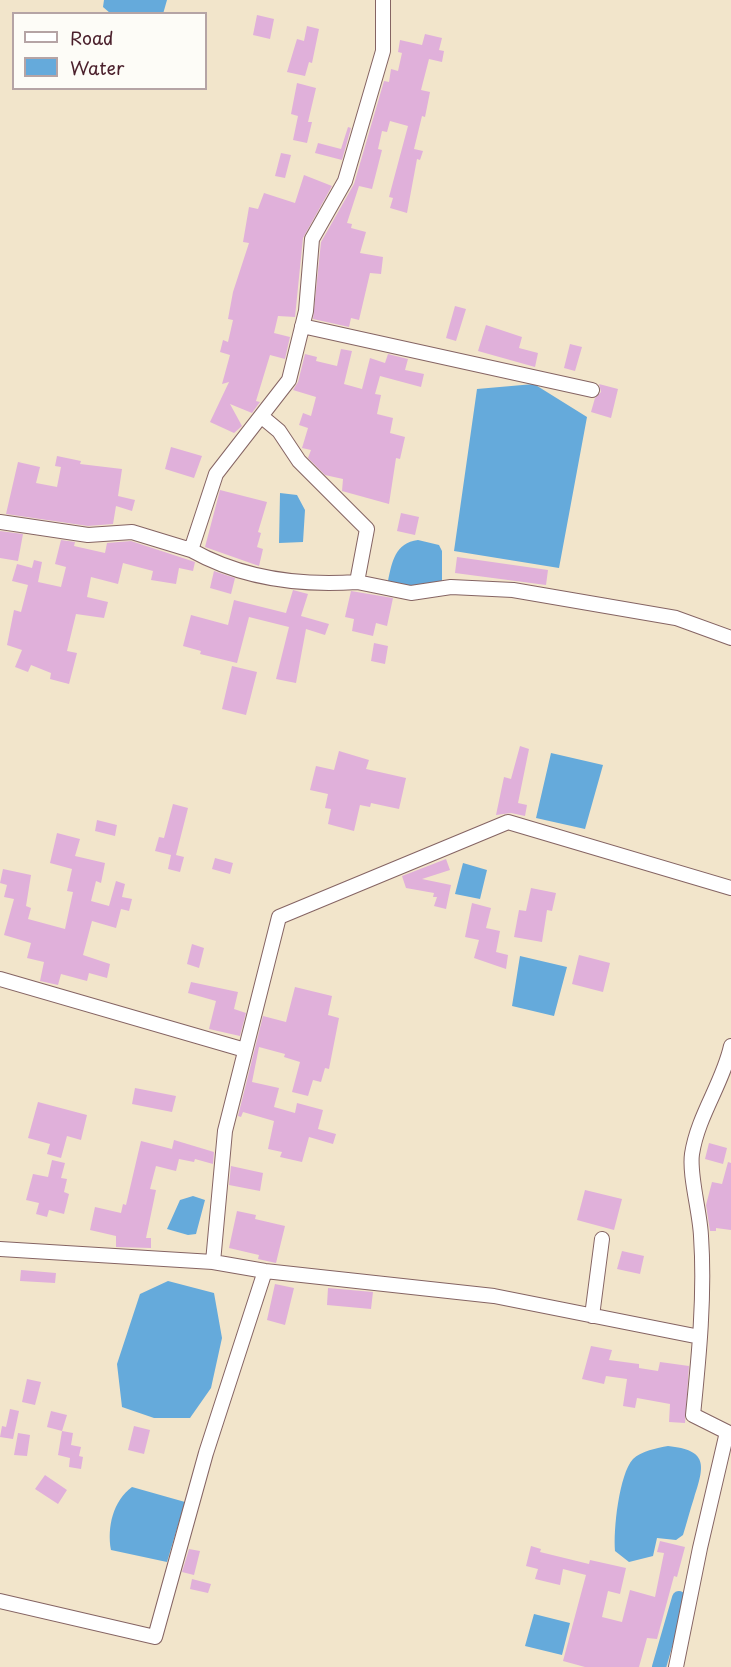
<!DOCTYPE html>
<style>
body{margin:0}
#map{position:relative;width:731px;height:1667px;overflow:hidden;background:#f2e5cb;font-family:"Playpen Sans",sans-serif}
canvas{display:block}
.legend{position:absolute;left:12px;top:12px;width:195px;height:78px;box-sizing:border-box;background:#fdfcf7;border:2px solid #b5a4a5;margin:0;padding:8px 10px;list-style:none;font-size:18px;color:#4a1f2b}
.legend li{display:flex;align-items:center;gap:12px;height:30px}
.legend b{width:30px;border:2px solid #b5a4a5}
</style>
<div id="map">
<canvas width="731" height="1667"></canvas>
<ul class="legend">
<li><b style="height:8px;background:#fff"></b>Road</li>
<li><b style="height:16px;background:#65aadb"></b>Water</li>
</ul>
</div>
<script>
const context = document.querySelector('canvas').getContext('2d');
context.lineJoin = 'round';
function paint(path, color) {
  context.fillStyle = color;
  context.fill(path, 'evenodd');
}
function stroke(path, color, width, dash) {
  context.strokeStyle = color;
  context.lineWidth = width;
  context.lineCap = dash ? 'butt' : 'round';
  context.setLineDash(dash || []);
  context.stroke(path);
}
paint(new Path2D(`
 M104 0H167L163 14 110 13 103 7Z
 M534 384 587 417 559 568 454 551 477 389Z
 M280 493 297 495 305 510 303 542 279 543Z
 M418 540 439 545 442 551V583L398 588 388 581C392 562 395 543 418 540Z
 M551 753 603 765 585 829 536 818Z
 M463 863 487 870 480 899 455 894Z
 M520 956 567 967 554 1016 512 1006Z
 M193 1196 205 1200 196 1234 188 1235 167 1229 180 1200Z
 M168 1281 214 1293 222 1338 211 1388 190 1418H154L122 1407 117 1364 140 1294Z
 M668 1446C708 1450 705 1465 694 1498 690 1510 687 1522 683 1535L676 1540 657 1538 653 1556 629 1562 615 1551C613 1531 619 1474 633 1459 641 1451 657 1448 668 1446Z
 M132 1487 185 1502 167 1562 111 1550C107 1527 113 1501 132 1487Z
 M534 1614 570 1623 562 1655 525 1646Z`), '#65aadb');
stroke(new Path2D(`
 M659 1667 679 1598`), '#65aadb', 14);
paint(new Path2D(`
 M257 15 274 19 270 39 253 35Z
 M307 26 319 29 312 63 309 62 305 76 287 72 297 39 304 41Z
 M425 34 442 38 439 50 444 51 442 62 429 59 421 90 430 92 425 117 422 116 414 149 423 151 420 160 417 159 407 213 390 208 393 198 389 197 408 126 390 121 387 132 382 131 378 149 382 150 372 189 359 186 347 223 352 224 351 228 366 232 360 253 383 257 381 274 370 273 359 320 351 318 349 327 313 319 321 242 354 184 384 81 389 82 391 69 398 71 402 53 398 52 400 40 422 45Z
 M297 83 316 88 308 122H312L307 143 293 140 298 116 291 114Z
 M348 127 351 128 342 160 315 153 318 143 341 149Z
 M281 153 291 155 285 178 275 176Z
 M304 175 332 186 303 238 295 317 278 316 274 333 290 337 285 359 270 355 256 401 260 402 252 413 230 404 242 426 234 433 210 422 229 382 222 384 230 355 220 352 223 340 228 342 233 320 228 319 233 292 249 243 243 242 249 207 258 209 264 193 295 203Z
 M455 306 466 309 456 341 446 338Z
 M486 325 522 337 519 348 538 353 535 367 478 351Z
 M570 344 582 347 575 371 564 368Z
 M341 349 352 351 344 384 362 389 370 358 385 363 388 354 408 359 405 370 424 374 421 387 380 376 375 394 381 395 377 414 393 418 390 433 405 437 400 459 396 458 389 504 342 491 343 479 325 475 308 458 311 450 302 448 308 428 299 425 303 413 311 416 316 397 293 390 298 382 305 354 317 357 316 361 337 366Z
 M599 384 618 389 611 418 591 412 595 398 601 392Z
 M171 447 202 456 194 478 165 469Z
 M57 456 81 461 80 464 122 469 118 496 135 500 132 511 116 506 113 524 88 526 6 514 18 462 40 467 36 483 57 487 61 467 55 466Z
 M220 490 267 502 258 532 261 533 257 547 263 549 259 566 205 547Z
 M401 513 419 517 415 535 397 531Z
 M0 531 23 534 18 561 0 558Z
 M61 540 75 542 74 546 105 553 107 543 131 541 195 562 193 571 179 568 176 584 151 580 153 571 123 563 118 584 91 577 87 597 108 602 104 618 76 614 67 651 77 653 69 684 50 679 51 673 31 665 28 672 15 667 22 650 7 645 14 610 21 612 28 585 12 581 17 564 32 568 34 560 42 562 38 582 61 587 66 567 55 564Z
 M457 557 548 570 546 585 455 573Z
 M214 571 235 578 231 594 210 588Z
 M293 590 308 594 301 616 329 624 325 635 306 629 296 683 276 679 289 627 249 617 237 663 200 654 201 651 183 646 191 615 228 625 234 600 286 613Z
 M351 591 393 598 387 626 376 623 373 636 352 631 354 619 345 617Z
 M374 643 388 646 385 664 371 661Z
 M232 666 257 672 246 715 222 709Z
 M520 746 529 749 518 803 527 805 525 816 511 813 496 815 504 777 511 779Z
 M339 751 369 760 366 769 406 778 399 809 371 803 370 807 360 805 354 831 328 824 331 809 325 808 328 794 310 790 316 766 334 770Z
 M173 804 188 808 176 855 184 857 180 872 168 869 171 855 155 851 159 837 164 838Z
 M97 820 117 825 115 836 95 831Z
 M57 833 80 839 75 856 105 863 101 883 96 881 91 901 109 906 116 881 125 884 122 897 132 899 129 911 121 909 116 928 92 921 83 955 110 964 107 978 89 973 87 981 61 974 58 985 40 981 44 962 27 958 31 943 4 935 14 899 4 897 7 885 0 883 3 869 31 875 26 906 31 908 28 919 65 929 73 892 67 891 72 869 50 863Z
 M215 858 233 863 230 874 212 869Z
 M446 859 450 870 422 879 451 885 446 909 434 906 437 897H433L434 893 406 888 402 876Z
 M531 888 556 893 552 911 547 910 542 942 514 937 519 910 526 911Z
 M472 903 491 908 486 928 500 931 496 952 508 955 506 969 474 958 479 940 465 937Z
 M192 944 204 948 199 968 187 964Z
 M579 955 610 963 603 992 572 984Z
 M191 982 238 992 234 1009 246 1013 240 1036 209 1029 216 1001 188 993Z
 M295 987 332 996 328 1015 339 1018 329 1069 325 1068 321 1082 313 1080 308 1096 292 1092 300 1062 284 1057 285 1054 259 1047 252 1082 279 1088 274 1107 295 1113 297 1103 323 1110 318 1129 336 1134 333 1144 309 1137 302 1162 280 1157 282 1152 268 1149 274 1121 243 1112 241 1117 238 1116 263 1016 286 1022Z
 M135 1088 176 1096 172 1112 132 1104Z
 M38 1102 87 1115 81 1140 67 1136 61 1158 47 1154 50 1144 28 1138Z
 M174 1140 214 1152 213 1164 195 1159 194 1162 179 1159 176 1171 156 1166 150 1189 156 1190 146 1238H151V1248L116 1247V1236L90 1230 95 1207 121 1213 123 1204 126 1205 141 1141 172 1149Z
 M709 1143 727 1148 723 1164 705 1159Z
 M52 1160 65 1163 61 1178 67 1179 64 1192 69 1194 64 1214 49 1210 47 1217 36 1214 39 1203 26 1200 33 1174 48 1177Z
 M728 1162 731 1163V1230L716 1228V1231H710L706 1205 712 1182 722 1184Z
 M231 1166 263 1173 260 1191 229 1185Z
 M585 1190 622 1199 614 1230 577 1220Z
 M237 1211 256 1215 255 1219 285 1226 276 1263 258 1259 259 1255 229 1248Z
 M622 1251 644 1256 640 1274 617 1269Z
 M21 1270 56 1273 55 1283 20 1281Z
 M275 1284 294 1288 285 1325 267 1320Z
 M328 1288 373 1292 371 1309 327 1305Z
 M591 1346 612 1350 609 1360 639 1364V1368L658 1371 660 1362 689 1366 685 1423 669 1422 670 1404 637 1398 635 1408 623 1406 627 1379 606 1376 604 1384 582 1379Z
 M27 1379 41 1382 35 1405 22 1402Z
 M10 1409 19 1411 13 1439 0 1437 2 1426 6 1427Z
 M51 1411 67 1415 62 1431 47 1427Z
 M134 1426 150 1430 144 1454 128 1450Z
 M62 1431 73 1433 71 1445 81 1447 79 1456 83 1457 81 1469 69 1467 70 1458 58 1455Z
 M18 1433 30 1435 27 1456 14 1455Z
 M45 1475 67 1490 58 1504 35 1489Z
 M660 1541 685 1547 677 1577 674 1576 657 1639 647 1638 639 1667H585L563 1661 586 1575 563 1569 560 1585 535 1579 538 1569 526 1566 531 1546 541 1549 540 1552 589 1564 590 1560 626 1568 620 1594 608 1591 602 1617 622 1622 630 1590 655 1597 664 1553 657 1552Z
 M189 1549 200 1551 194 1575 182 1572Z
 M192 1579 211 1584 208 1593 190 1589Z`), '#e0b0da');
const street = new Path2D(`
 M302 326 592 390
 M261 416 279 431 299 461 367 529 357 582 411 593 451 587 513 590 676 618 731 638
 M0 522 88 535 132 532 191 550 216 474 289 380 306 311 312 239 345 181 383 51V0
 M191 550C241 578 300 586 357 582
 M0 979 245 1050
 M0 1249 213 1262
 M592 1316 602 1239
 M700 1337 494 1296 265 1271 213 1262 225 1131 279 917 508 822 731 888
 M0 1601 155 1637 206 1453 265 1271
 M676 1667 700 1548 727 1432 693 1415C699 1356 705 1295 701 1236 700 1212 689 1175 692 1154 698 1115 723 1083 731 1046`);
stroke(street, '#856463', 16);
stroke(street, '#fff', 14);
</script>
